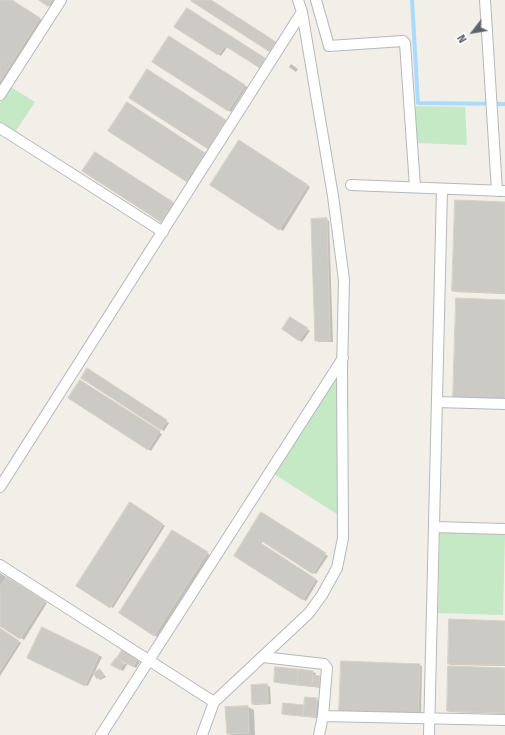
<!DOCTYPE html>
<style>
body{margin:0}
#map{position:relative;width:505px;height:735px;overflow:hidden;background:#f1efe8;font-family:"Fira Sans",sans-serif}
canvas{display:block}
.north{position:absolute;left:453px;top:12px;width:40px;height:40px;-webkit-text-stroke:3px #fff;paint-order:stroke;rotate:239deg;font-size:11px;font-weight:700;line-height:16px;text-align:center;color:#5f6368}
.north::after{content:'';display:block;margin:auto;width:14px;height:18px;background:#5f6368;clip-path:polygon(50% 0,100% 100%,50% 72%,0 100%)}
</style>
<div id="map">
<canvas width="505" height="735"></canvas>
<div class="north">N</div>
</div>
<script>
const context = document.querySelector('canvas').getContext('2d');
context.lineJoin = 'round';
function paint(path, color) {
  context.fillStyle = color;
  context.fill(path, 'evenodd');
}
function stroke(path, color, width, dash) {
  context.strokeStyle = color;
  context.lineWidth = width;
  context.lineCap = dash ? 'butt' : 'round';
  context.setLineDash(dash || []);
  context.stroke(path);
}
paint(new Path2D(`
 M11 87 35 102 15 132 0 123V103Z
 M415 106 465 107 467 145 417 143Z
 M339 372 340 516 274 474Z
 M440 531 505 533 503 615 438 613Z`), '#c5e8c5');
paint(new Path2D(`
 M0 0H11L42 20 0 87Z
 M41 0H56L51 7Z
 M187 9 267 61 263 68 228 46 221 56 176 27Z
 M169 37 247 87 231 112 153 62Z
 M291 64 298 69 296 72 289 67Z
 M148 71 228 122 211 150 130 98Z
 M127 103 207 155 190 182 110 130Z
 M239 141 310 187 283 231 211 185Z
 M95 153 176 205 164 222 84 171Z
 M505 203V294L456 292 453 291Z
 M326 219 329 221 333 342H318L316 340Z
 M505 301V400L457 398 454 396Z
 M290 318 310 331 302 342 283 329Z
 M87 370 169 423 164 431 82 378Z
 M80 381 162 434 151 451 69 398Z
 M130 504 165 526 113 608 77 586Z
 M262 513 328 556 316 574 263 540 261 544 318 581 306 601 235 555Z
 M173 531 210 555 157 637 120 613Z
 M0 573 47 603 24 640 0 625Z
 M505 622V666L451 665 449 663Z
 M0 629 21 643 0 676Z
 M42 629 102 657 88 686 31 660Z
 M123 651 140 662 136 668 128 663 123 671 113 665 116 659 125 664 126 663 119 657Z
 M419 665 422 666 421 716 343 713Z
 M276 668 313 672 316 673 315 677 323 679 322 688 278 683 275 682Z
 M505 669V714L450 712 448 711Z
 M100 670 106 677 100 680 94 673Z
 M267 685 270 687 271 704 255 705 253 704 252 686Z
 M316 699 319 701 318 718 286 715 283 714 284 704 305 706Z
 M248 707 254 710 255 735H231L228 733Z`), '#0003');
stroke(new Path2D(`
 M412 0 418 103 505 104`), '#aadaff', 4);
const building = new Path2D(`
 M0 0H12L40 18 0 81Z
 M39 0H52L48 6Z
 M192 0H211L276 42 270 52 191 1Z
 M187 8 265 58 260 68 225 46 218 55 174 27Z
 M169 36 245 85 228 111 152 62Z
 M147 69 226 120 208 149 129 98Z
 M127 102 205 153 187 182 108 131Z
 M239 140 308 185 279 230 210 185Z
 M95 152 173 202 161 222 82 171Z
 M455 200 505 202V293L452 291Z
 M327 218 330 341H315L311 219Z
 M456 298 505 300V399L453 397Z
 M290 317 308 328 299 341 282 329Z
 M87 368 167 420 161 430 81 378Z
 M80 380 160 431 148 450 68 398Z
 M130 502 163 524 110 608 76 586Z
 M261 512 326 553 313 574 260 540 259 542 316 579 303 600 234 556Z
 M172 530 208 552 154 636 119 613Z
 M7 577 45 601 20 639 0 626V587Z
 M449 619 505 621V665L448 664Z
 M42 627 99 655 85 686 27 658Z
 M0 628 19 641 0 671Z
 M122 650 138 659 133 667 117 658Z
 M116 658 124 663 120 670 111 665Z
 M341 661 420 664 418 715 339 712Z
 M448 666 505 668V713L447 711Z
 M275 667 298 669 297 685 274 682Z
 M100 669 104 675 97 679 93 673Z
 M299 669 313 671 312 686 297 685Z
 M313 675 320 676 319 687 312 686Z
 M267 684 268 703 252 704 251 685Z
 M305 697 317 698 315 717 303 716Z
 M283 703 304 705 303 716 282 714Z
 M248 706 249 733 227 734 225 707Z`);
paint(building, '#cccac5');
stroke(building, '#d6d1c6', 1);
const street = new Path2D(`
 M316 0 329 46 403 41 405 43 415 187
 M485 0 497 191
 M0 95 61 0
 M0 128 163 232
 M351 185 505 191
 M437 402 505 404
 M0 487 302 12
 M434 527 505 529
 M0 565 214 702
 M263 657 324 664 327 668 323 716 319 735
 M323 716 505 720
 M101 735 343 358
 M202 735 214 702 309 613 322 595 337 568 343 538 342 370 344 280 333 196 302 12 298 0
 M429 735 442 189`);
stroke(street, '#b5b8bc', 12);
stroke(street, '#fff', 10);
</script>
